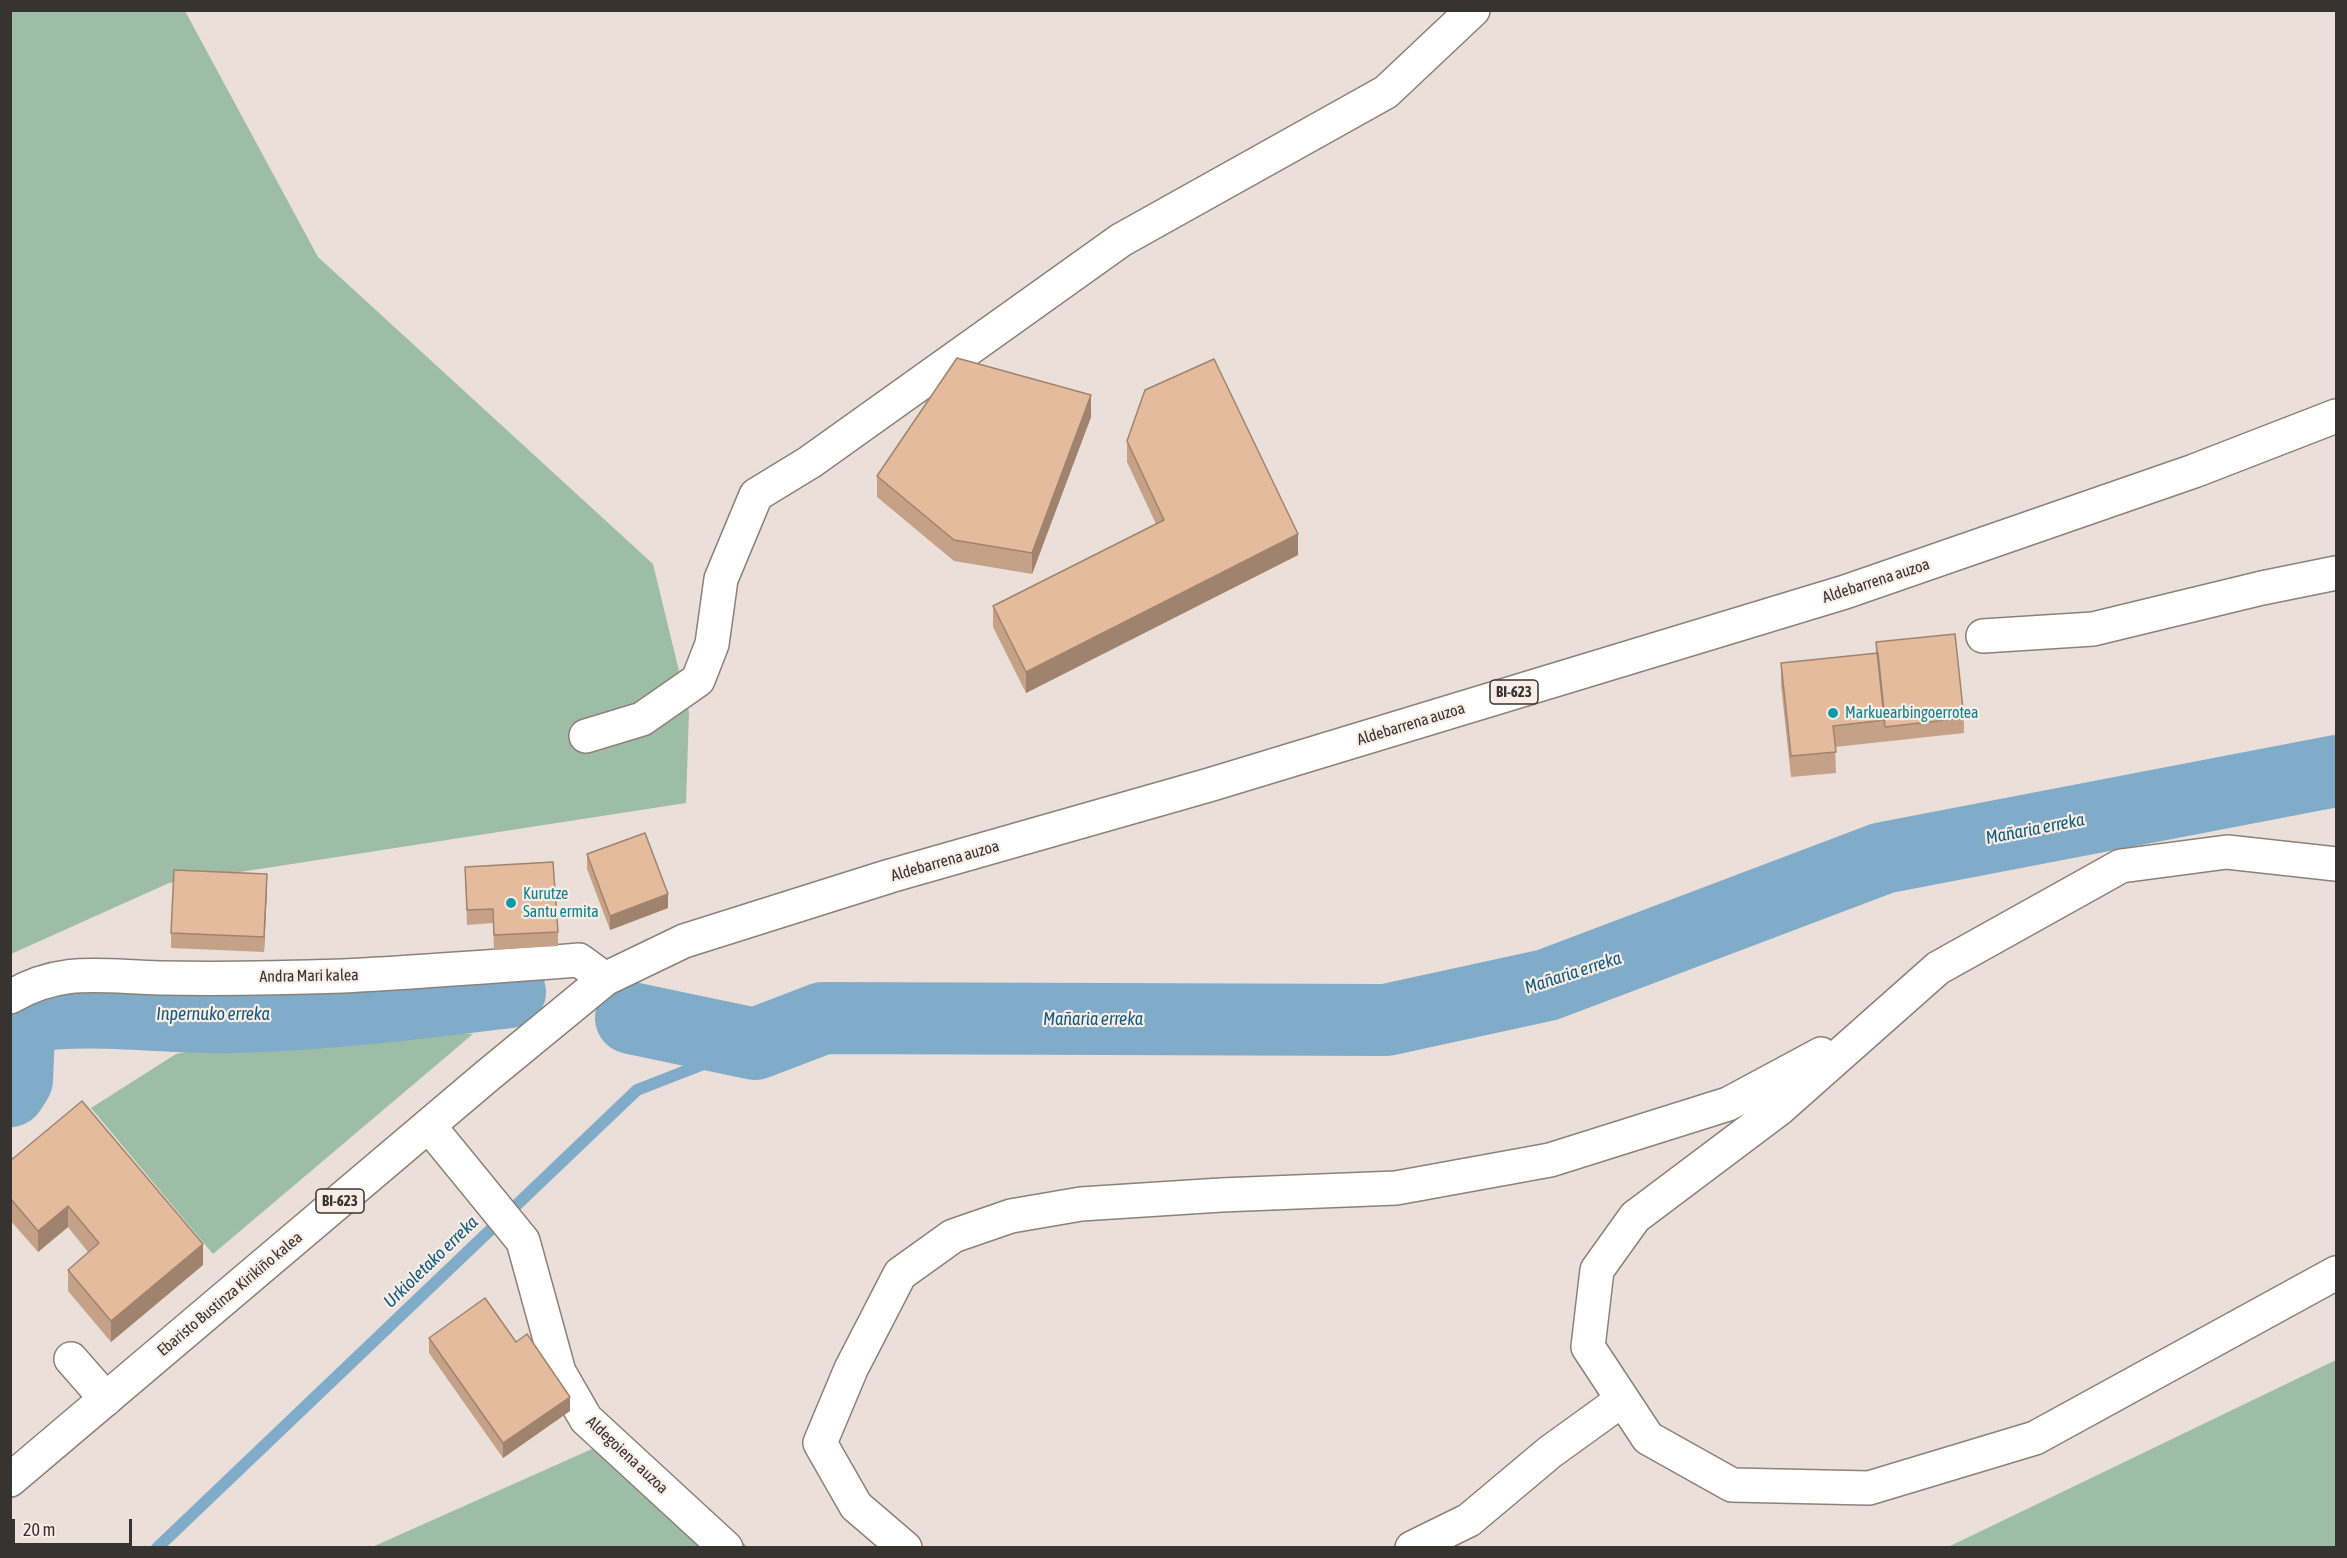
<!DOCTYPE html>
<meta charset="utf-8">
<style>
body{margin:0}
#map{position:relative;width:2347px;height:1558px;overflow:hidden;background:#ebe0d9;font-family:"Asap Condensed",sans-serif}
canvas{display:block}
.frame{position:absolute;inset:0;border:12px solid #373330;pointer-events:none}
.scale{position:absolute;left:12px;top:1519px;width:120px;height:27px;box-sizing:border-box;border:3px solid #373330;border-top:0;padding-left:8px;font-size:18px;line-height:21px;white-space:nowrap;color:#373330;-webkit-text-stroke:4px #f9ede6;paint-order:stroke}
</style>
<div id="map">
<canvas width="2347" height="1558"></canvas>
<div class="frame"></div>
<div class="scale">20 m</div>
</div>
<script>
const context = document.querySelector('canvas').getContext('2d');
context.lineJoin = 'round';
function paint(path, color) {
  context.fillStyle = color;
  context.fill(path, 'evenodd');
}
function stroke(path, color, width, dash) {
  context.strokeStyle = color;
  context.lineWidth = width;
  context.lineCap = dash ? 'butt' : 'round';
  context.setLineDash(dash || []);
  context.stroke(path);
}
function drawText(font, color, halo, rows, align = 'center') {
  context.font = font + ' "Asap Condensed",sans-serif';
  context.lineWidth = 4.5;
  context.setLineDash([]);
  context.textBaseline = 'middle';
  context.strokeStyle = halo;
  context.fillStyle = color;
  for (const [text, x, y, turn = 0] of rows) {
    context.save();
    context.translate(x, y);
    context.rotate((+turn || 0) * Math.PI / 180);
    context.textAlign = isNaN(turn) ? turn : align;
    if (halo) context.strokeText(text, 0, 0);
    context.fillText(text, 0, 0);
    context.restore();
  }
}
paint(new Path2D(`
 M10 11H185L318 257 653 564 689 712 686 803 169 883 11 954Z
 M368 1025 473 1034 213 1254 91 1108 176 1054 250 1039Z
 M2336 1360V1547H1948Z
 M621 1436 748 1547 370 1548Z`), '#9dbda6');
stroke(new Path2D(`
 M157 1548 637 1090 755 1044`), '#80acc9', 12);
stroke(new Path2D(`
 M631 1018 755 1044 823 1018 1386 1020 1547 985 1883 858 2336 771
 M10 1091 17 1080 19 1034 32 1016C99 1007 165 1019 233 1017 325 1015 418 1003 510 992`), '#80acc9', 72);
const minor = new Path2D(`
 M1983 636 2093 629 2262 588 2336 573
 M586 736 642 719 698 680 712 644 721 579 756 495 810 462 1121 240 1386 92 1473 10
 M2336 864 2227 852 2121 866 1938 968 1780 1108 1635 1217 1597 1270 1588 1347 1648 1438 1732 1485 1869 1488 2035 1438 2336 1273
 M10 997C63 966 103 977 161 978 221 979 282 978 343 976 422 972 500 966 579 960L605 979
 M429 1126 523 1241 559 1372 586 1419 726 1548
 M71 1359 106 1399
 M905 1548 856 1506 820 1443 851 1369 900 1274 953 1236 1011 1216 1081 1204 1221 1195 1396 1188 1550 1160 1728 1104 1821 1054
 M1412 1548 1469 1520 1550 1452 1622 1400`);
const major = new Path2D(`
 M10 1480 487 1076 605 979 684 941 890 876 1209 785 1845 592 2194 471 2336 416`);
stroke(minor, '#8b817a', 36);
stroke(major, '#8b817a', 36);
stroke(minor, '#fff', 33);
stroke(major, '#fff', 33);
paint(new Path2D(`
 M1091 417 1032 574 954 561 877 497V476Z
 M1127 441 1298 555 1026 693 993 627V606L1156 524 1127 462Z
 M1876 642 1964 718V733L1835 747 1836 773 1791 777 1781 685V663L1876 653Z
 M587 854 668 908 610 930 587 869Z
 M465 867 558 932V946L494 950 493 923 467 925Z
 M267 888 264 952 171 948V933Z
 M10 1161 203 1265 111 1342 68 1291V1270L88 1252 68 1227 38 1252 10 1220Z
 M429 1338 516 1342 570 1411 503 1458 429 1353Z`), '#c5a187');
paint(new Path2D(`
 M1091 395V417L1032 574V553Z
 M1298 534V555L1026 693V672Z
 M267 874V888L264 952V937Z
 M668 894V908L610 930V916Z
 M68 1206V1227L38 1252V1231Z
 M203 1244V1265L111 1342V1321Z
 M570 1397V1411L503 1458V1443Z`), '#a0836e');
const building = new Path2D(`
 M957 358 1091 395 1032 553 954 540 877 476Z
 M1214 359 1298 534 1026 672 993 606 1164 520 1127 441 1145 390Z
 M1955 634 1964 718 1885 727 1876 642Z
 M1878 653 1885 720 1833 726 1836 752 1791 756 1781 663Z
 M645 833 668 894 610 916 587 854Z
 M553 862 558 932 494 935 493 909 467 910 465 867Z
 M174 870 267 874 264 937 171 933Z
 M82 1101 203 1244 111 1321 68 1270 99 1243 68 1206 38 1231 10 1198V1161Z
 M485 1298 516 1342 527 1334 570 1397 503 1443 429 1338Z`);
paint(building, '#e5bb9d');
stroke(building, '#a0836e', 1.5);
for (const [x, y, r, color] of [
 [1833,713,6,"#0f9aa8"],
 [511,903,6,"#0f9aa8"]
]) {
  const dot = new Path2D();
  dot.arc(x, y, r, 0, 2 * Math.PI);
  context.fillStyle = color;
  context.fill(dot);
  stroke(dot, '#f9ede6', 2);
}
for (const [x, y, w] of [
 [1514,692,48],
 [340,1201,48]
]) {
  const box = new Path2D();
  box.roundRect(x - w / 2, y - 12, w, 24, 4.5);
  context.fillStyle = '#f9ede6';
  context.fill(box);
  stroke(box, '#373330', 1.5);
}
drawText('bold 15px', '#373330', null, [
 ["BI-623",1514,692],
 ["BI-623",340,1201]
]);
drawText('16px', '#373330', '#f9ede6', [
 ["Aldebarrena auzoa",1876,581,-18],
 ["Aldebarrena auzoa",1411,724,-17],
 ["Aldebarrena auzoa",945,861,-16],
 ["Andra Mari kalea",309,976,-1],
 ["Ebaristo Bustinza Kirikiño kalea",230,1294,-40],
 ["Aldegoiena auzoa",627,1455,43]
]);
drawText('16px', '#0d838f', '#f9ede6', [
 ["Markuearbingoerrotea",1845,713],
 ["Kurutze",523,894],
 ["Santu ermita",523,912]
], 'left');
drawText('italic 18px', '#0d5b81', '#f9ede6', [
 ["Mañaria erreka",2035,829,-11],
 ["Mañaria erreka",1573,973,-18],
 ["Inpernuko erreka",213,1014],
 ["Mañaria erreka",1093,1019],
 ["Urkioletako erreka",431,1262,-44]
]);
</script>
